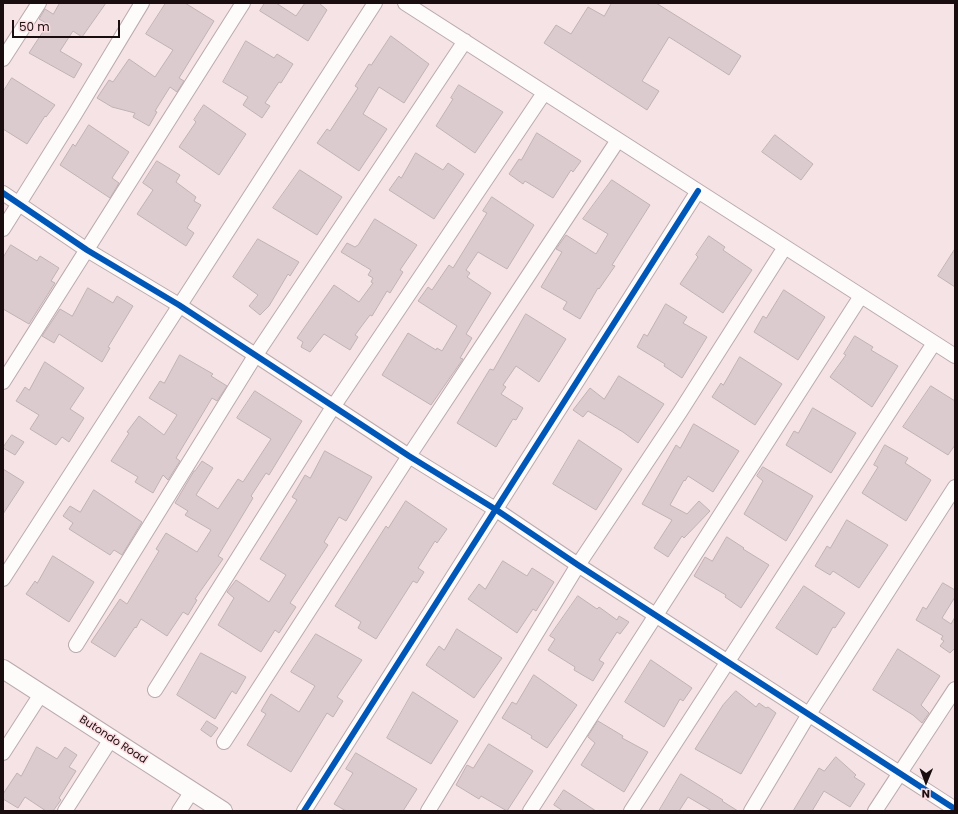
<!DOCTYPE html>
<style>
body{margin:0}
#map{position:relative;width:958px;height:814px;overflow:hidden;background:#f5e3e6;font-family:Poppins,sans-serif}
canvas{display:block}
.frame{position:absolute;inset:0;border:4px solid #1a0d10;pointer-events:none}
.north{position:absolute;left:906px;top:762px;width:40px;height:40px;-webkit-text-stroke:3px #fcdce1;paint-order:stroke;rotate:181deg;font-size:11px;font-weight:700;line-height:16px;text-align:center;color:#1a0d10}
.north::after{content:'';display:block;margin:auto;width:14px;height:18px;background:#1a0d10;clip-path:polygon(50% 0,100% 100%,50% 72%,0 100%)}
.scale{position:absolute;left:12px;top:20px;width:108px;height:18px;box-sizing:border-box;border:2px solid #1a0d10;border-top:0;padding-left:5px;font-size:12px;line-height:14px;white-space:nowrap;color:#1a0d10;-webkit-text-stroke:3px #fcdce1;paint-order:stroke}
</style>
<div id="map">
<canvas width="958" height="814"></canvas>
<div class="frame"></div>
<div class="north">N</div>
<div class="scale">50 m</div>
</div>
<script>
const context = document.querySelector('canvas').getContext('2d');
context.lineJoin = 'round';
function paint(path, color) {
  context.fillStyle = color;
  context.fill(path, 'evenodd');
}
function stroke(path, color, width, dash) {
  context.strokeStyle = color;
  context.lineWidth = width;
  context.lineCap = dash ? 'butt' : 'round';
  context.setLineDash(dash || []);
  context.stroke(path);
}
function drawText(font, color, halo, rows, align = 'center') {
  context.font = font + ' Poppins,sans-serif';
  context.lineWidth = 3;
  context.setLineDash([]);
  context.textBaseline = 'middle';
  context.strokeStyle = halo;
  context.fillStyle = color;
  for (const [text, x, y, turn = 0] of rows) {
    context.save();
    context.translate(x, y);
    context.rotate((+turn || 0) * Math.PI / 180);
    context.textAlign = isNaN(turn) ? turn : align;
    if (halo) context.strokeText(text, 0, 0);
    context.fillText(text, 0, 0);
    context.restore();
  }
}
const building = new Path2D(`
 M60 3H106L82 37 73 31 60 51 82 64 74 78 29 53 48 24 39 19 45 9 53 14Z
 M166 3H185L214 21 179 78 184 81 177 92 170 87 155 111 157 112 149 126 133 117 135 113 112 107 97 98 109 80 113 82 129 59 155 77 173 50 146 34Z
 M265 3H276L296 16 305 3H319L327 10 308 41 260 11Z
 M612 3H656L741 56 729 75 669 37 642 81 659 91 647 110 544 43 556 25 571 34 588 7 604 16Z
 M391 36 429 64 404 103 379 87 363 114 387 129 359 171 317 143 327 129 330 131 358 88 355 86 369 64 371 65Z
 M246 41 274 58 277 54 293 64 281 83 279 82 265 103 270 106 262 118 243 105 248 97 223 82Z
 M12 78 55 105 46 117 45 116 27 144 3 129V92Z
 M459 85 503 112 475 153 436 126 453 99 451 98Z
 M204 105 246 134 219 175 179 147 196 122 194 120Z
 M89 125 129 152 112 178 119 183 110 198 60 165 73 144 75 146Z
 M537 133 581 161 573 172 571 170 553 198 525 181 523 184 509 174 519 159 521 160Z
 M775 135 813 164 801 180 762 152Z
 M416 153 443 170 448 163 464 174 434 219 389 190 399 176 401 178Z
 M157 161 180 175 176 182 196 197 194 201 201 205 187 228 194 233 186 246 137 214 153 190 143 183Z
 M300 170 342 197 317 235 273 208Z
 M612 180 650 205 612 265 615 266 599 289 598 288 580 319 563 309 567 302 541 287 562 252 556 249 566 235 596 254 608 234 583 219Z
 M492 197 534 225 507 269 478 252 466 270 470 273 467 277 491 293 466 334 472 338 460 358 463 359 431 405 382 375 408 333 436 350 437 348 442 351 457 326 418 301 428 287 432 290 449 265 453 268 487 213 483 211Z
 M375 219 417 245 400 270 403 272 390 293 387 291 372 316 370 315 355 335 358 337 350 350 324 334 310 352 301 347 303 342 297 338 334 285 359 302 373 283 371 282 373 278 368 275 371 270 341 252 347 243 355 247 358 245Z
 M709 236 725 247 723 250 752 270 723 313 680 284 698 257 696 255Z
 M258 239 299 262 290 276 288 274 269 306 260 315 249 306 258 295 233 277Z
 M11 245 37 261 40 256 59 268 51 281 55 283 29 324 3 309V258Z
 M955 249V287L938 276Z
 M88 288 113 303 117 296 133 306 108 347 110 348 102 362 59 334 54 343 42 336 60 309 72 316Z
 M784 290 825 317 798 360 754 332 763 316 766 318Z
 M666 304 687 317 683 323 707 337 682 378 664 366 665 364 637 347 644 334 647 336Z
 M526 314 566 339 539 382 516 366 503 385 506 387 501 394 523 408 516 420 513 419 496 447 457 423 490 369 493 370Z
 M855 336 873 347 871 350 898 366 872 407 830 377 846 355 844 354Z
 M180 355 213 374 211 376 227 386 217 401 212 398 176 458 180 461 168 480 163 475 153 493 135 482 138 477 111 461 129 433 127 432 139 416 164 435 177 415 149 398 160 381 164 383Z
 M740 357 782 384 755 425 712 397 721 383 723 385Z
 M45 362 84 388 70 409 84 418 69 442 62 437 56 445 30 429 39 415 16 401 25 387 29 390Z
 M619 376 664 404 638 443 623 432 588 411 583 417 573 410 590 388 604 399Z
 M931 386 955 401V445L948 455 903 427Z
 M255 391 302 421 269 475 266 473 251 496 253 498 218 556 223 559 195 599 197 600 188 615 183 612 167 636 141 619 136 628 135 627 115 657 91 642 120 599 127 604 159 551 156 549 166 533 197 552 211 530 185 515 188 511 175 503 194 471H195L202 461 213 468 196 495 218 509 238 479 243 482 271 439 237 418Z
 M813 408 856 433 831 473 786 445 794 431 798 433Z
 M694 424 739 451 713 492 688 476 685 481 684 480 670 505 687 514 699 501 710 511 684 538 682 536 668 557 654 548 672 520 642 504 676 445 680 448Z
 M12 435 24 442 15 455 3 448Z
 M579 440 622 469 596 510 553 484Z
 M885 445 908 458 905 463 931 480 906 521 862 493 878 467 874 465Z
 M325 451 372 477 346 521 339 517 324 542 328 545 290 603 296 607 279 633 275 630 261 652 218 625 234 598 227 592 236 580 269 602 286 575 260 559 297 500 292 497 305 475 310 478Z
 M763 467 813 496 786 541 744 514 763 481 757 476Z
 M3 469 24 482 3 514Z
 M94 490 142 522 122 555 114 550 110 555 69 529 73 523 63 516 70 506 80 512Z
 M406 501 447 529 437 543 435 541 418 568 424 572 417 583 413 581 376 639 358 628 361 622 335 606 386 526 388 528Z
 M847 520 888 545 859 588 833 571 830 575 815 566 827 546 830 548Z
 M727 537 744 548 743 549 769 565 741 608 725 597 726 595 694 576 705 557 712 561Z
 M53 556 94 582 69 622 26 594 35 581 37 583Z
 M503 561 527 576 532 568 554 582 536 611 533 609 517 633 468 599 479 584 485 589Z
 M943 583 955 590V597L942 618 951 624 955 617V648L950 653 940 646 944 641 941 639 943 636 916 620 923 607 926 609Z
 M804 586 845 613 835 628 833 627 817 655 776 628Z
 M578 596 597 609 599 607 617 620 619 616 629 622 620 634 617 632 599 660 604 663 593 681 574 670 575 667 548 650 555 639 550 636Z
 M457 629 502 658 474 698 426 665 439 646 444 650Z
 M316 634 362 660 337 697 343 701 333 717 327 713 291 772 247 745 266 714 261 711 271 694 299 712 315 686 291 672Z
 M898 649 940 676 921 705 929 713 922 723 913 715 873 690Z
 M201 653 246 677 236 694 232 691 215 719 177 695Z
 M651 660 692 688 683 701 680 699 664 727 625 702Z
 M534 675 577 705 547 748 531 738 532 736 502 718 512 702 516 704Z
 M736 691 756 707 759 703 766 708 768 707 776 713 741 774 695 749 723 705Z
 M413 692 458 721 431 764 387 738Z
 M207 721 218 728 211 737 201 730Z
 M598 721 623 736 622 738 648 752 624 792 581 765 595 743 588 737Z
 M489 744 533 771 507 811 481 796 479 799 456 785 467 765 473 768Z
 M37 747 57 759 65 747 77 755 69 767 76 771 59 798 61 800 53 811H46L25 797 18 808 3 799V794L17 773 21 776Z
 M356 753 417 789 403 811H346L334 804 353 773 346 769Z
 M836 757 856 775 854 777 865 784 850 807 824 791 812 811H793L819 768 824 771Z
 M681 774 723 800 722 801 738 811H712L688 797 679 811H659Z
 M564 790 596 811H563L554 805Z`);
paint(building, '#dbcbce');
stroke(building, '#c0b2b4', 1);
const minor = new Path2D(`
 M405 3 955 356
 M3 59 39 3
 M3 193 87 250 179 305 409 456 495 509 578 565 955 809
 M3 229 75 114 142 3
 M3 382 243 3
 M3 579 375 3
 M76 645 255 356 465 41
 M155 690 333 407 544 93
 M224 742 409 456 618 140
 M3 753 41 694
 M65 811 111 739
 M179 811 192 791
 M304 811 698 191
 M428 811 578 565 680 412 785 247
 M530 811 861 296
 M631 811 934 343
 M751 811 809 714 955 487
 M875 811 955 689`);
const tertiary = new Path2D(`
 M3 669 223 811`);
stroke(minor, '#baaaad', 16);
stroke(tertiary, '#baaaad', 20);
stroke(minor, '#fefbfb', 14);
stroke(tertiary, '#fefbfb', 18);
stroke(new Path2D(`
 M3 193 87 250 179 305 409 456 495 509 578 565 955 809
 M304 811 698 191`), '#0057b8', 6);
drawText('11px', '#1a0d10', '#fcdce1', [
 ["Butondo Road",113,740,33]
]);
</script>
